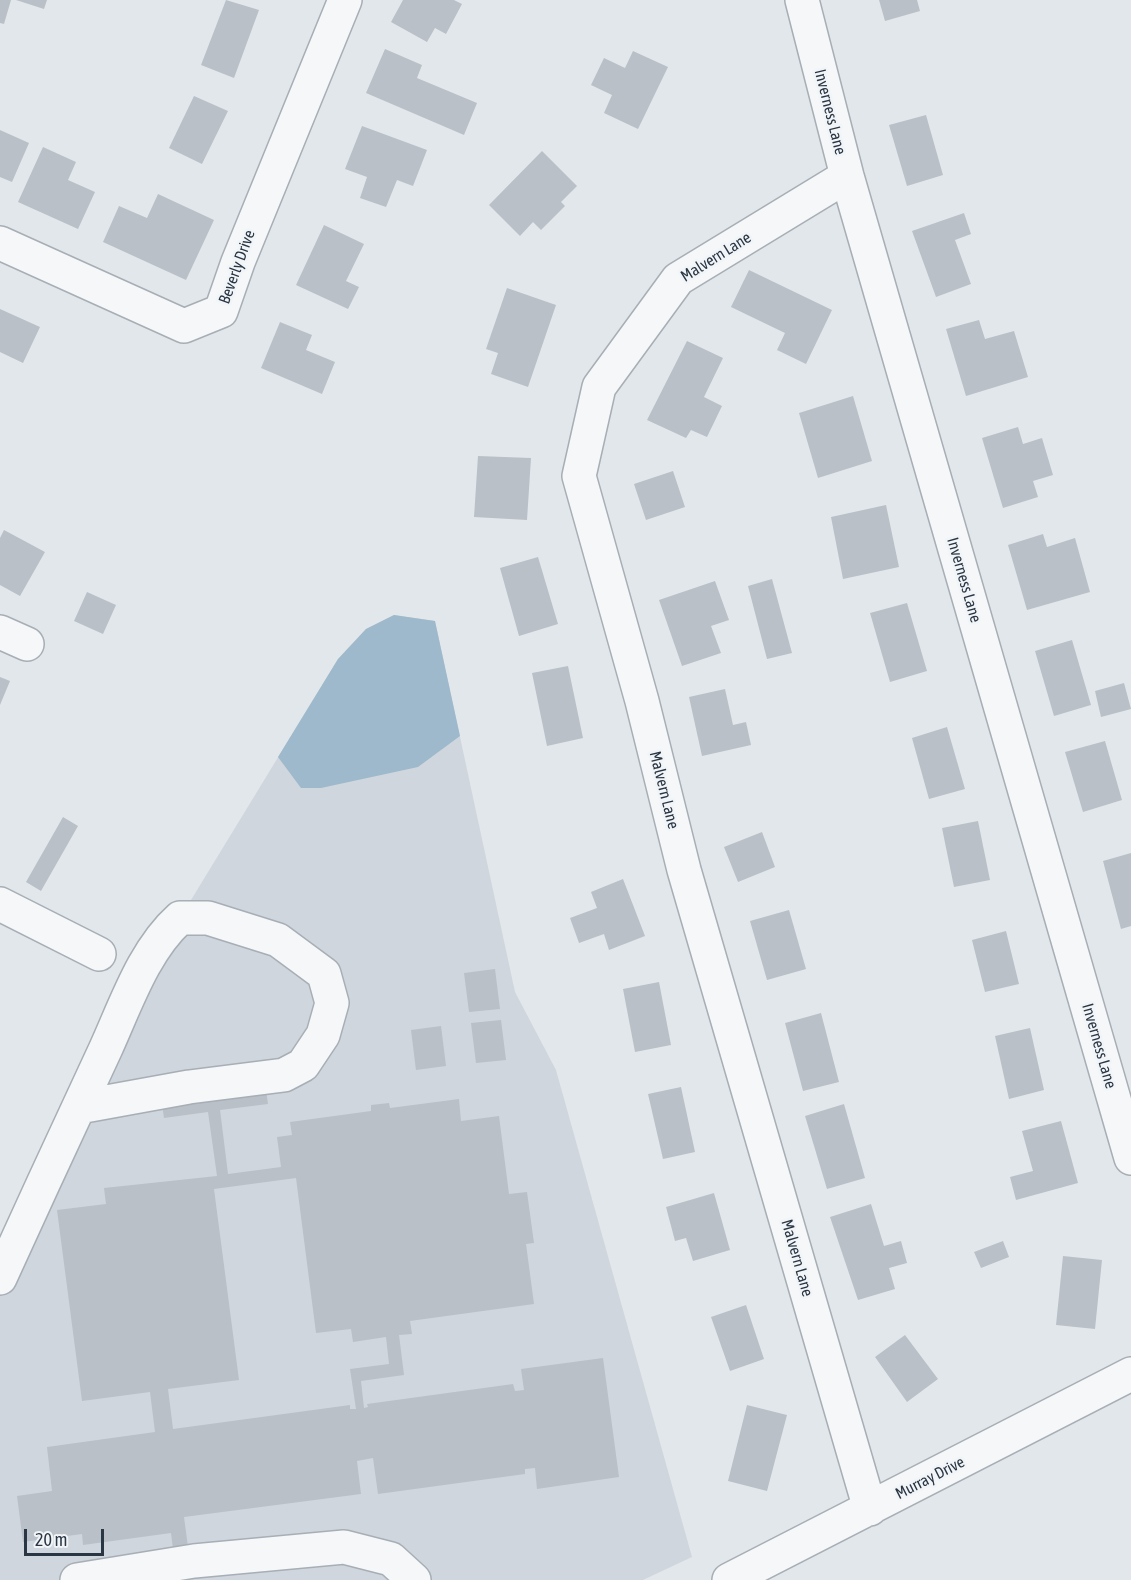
<!DOCTYPE html>
<style>
body{margin:0}
#map{position:relative;width:1131px;height:1580px;overflow:hidden;background:#e2e7eb;font-family:"Asap Condensed",sans-serif}
canvas{display:block}
.scale{position:absolute;left:24px;top:1529px;width:80px;height:27px;box-sizing:border-box;border:3px solid #2a3643;border-top:0;padding-left:8px;font-size:18px;line-height:21px;white-space:nowrap;color:#2a3643;-webkit-text-stroke:4px #f2f5f8;paint-order:stroke}
</style>
<div id="map">
<canvas width="1131" height="1580"></canvas>
<div class="scale">20 m</div>
</div>
<script>
const context = document.querySelector('canvas').getContext('2d');
context.lineJoin = 'round';
function paint(path, color) {
  context.fillStyle = color;
  context.fill(path, 'evenodd');
}
function stroke(path, color, width, dash) {
  context.strokeStyle = color;
  context.lineWidth = width;
  context.lineCap = dash ? 'butt' : 'round';
  context.setLineDash(dash || []);
  context.stroke(path);
}
function drawText(font, color, halo, rows, align = 'center') {
  context.font = font + ' "Asap Condensed",sans-serif';
  context.lineWidth = 5;
  context.setLineDash([]);
  context.textBaseline = 'middle';
  context.strokeStyle = halo;
  context.fillStyle = color;
  for (const [text, x, y, turn = 0] of rows) {
    context.save();
    context.translate(x, y);
    context.rotate((+turn || 0) * Math.PI / 180);
    context.textAlign = isNaN(turn) ? turn : align;
    if (halo) context.strokeText(text, 0, 0);
    context.fillText(text, 0, 0);
    context.restore();
  }
}
paint(new Path2D(`
 M394 615 435 621 515 992 556 1070 692 1557 643 1580H0V1278L180 918 338 659 366 629Z`), '#d0d6dd');
paint(new Path2D(`
 M394 615 435 621 460 736 418 767 321 788H301L278 757 338 659 366 629Z`), '#9db9cb');
paint(new Path2D(`
 M0 0H11L4 24 0 23Z
 M16 0H47L44 9Z
 M226 0 259 10 234 78 201 65Z
 M403 0H454L462 4 446 34 435 28 427 42 391 22Z
 M879 0H917L920 11 885 21Z
 M385 49 422 65 417 78 477 103 464 135 366 93Z
 M633 51 668 67 638 129 604 113 612 95 591 85 604 58 625 68Z
 M194 96 228 111 202 164 169 148Z
 M926 115 943 175 907 186 889 125Z
 M362 126 427 150 413 186 397 180 386 207 360 198 367 177 345 169Z
 M0 130 29 143 12 182 0 177Z
 M43 147 76 162 68 180 95 192 78 229 18 202Z
 M542 151 577 186 561 202 565 206 541 230 533 222 520 236 489 205Z
 M158 194 214 220 186 280 103 242 119 206 147 218Z
 M964 213 971 234 955 240 971 284 936 297 912 231Z
 M324 225 364 244 346 281 359 287 348 309 296 285Z
 M749 270 832 310 806 364 777 350 785 333 731 307Z
 M507 288 556 305 528 387 491 374 498 353 486 349Z
 M0 309 40 327 23 363 0 352Z
 M979 320 985 339 1014 331 1028 377 966 396 946 329Z
 M280 322 312 335 306 350 335 362 322 394 261 368Z
 M687 341 723 358 704 397 722 406 707 437 691 430 686 438 647 420Z
 M853 396 872 461 818 478 799 413Z
 M1018 427 1023 444 1042 438 1053 475 1033 481 1038 497 1003 508 982 438Z
 M478 456 531 458 527 520 474 517Z
 M673 471 685 507 646 520 634 484Z
 M886 505 899 567 843 579 831 517Z
 M4 530 45 552 20 596 0 585V538Z
 M1043 534 1047 547 1075 538 1090 592 1027 610 1008 545Z
 M538 557 558 624 519 636 500 568Z
 M772 579 792 653 767 659 748 586Z
 M715 581 729 620 711 626 721 653 682 666 659 600Z
 M87 592 116 605 103 634 74 621Z
 M907 603 927 671 890 682 870 613Z
 M1072 640 1091 705 1054 716 1035 651Z
 M568 666 583 738 547 746 532 673Z
 M0 677 10 681 0 705Z
 M1124 683 1131 709 1101 717 1095 691Z
 M725 689 733 725 746 722 751 745 702 756 689 697Z
 M947 727 965 789 929 799 912 738Z
 M1105 741 1122 800 1083 812 1065 752Z
 M63 817 78 826 41 891 26 882Z
 M978 821 990 880 954 887 942 828Z
 M762 832 775 867 738 882 724 847Z
 M1131 853V926L1121 929 1103 861Z
 M623 879 645 936 609 950 604 934 579 943 570 918 597 908 591 892Z
 M789 910 806 969 767 980 750 921Z
 M1006 931 1019 984 985 992 972 940Z
 M495 969 500 1009 469 1012 464 973Z
 M659 982 671 1045 635 1052 623 989Z
 M821 1013 839 1082 803 1091 785 1023Z
 M501 1020 506 1060 476 1063 471 1023Z
 M441 1026 446 1066 416 1070 411 1030Z
 M1030 1028 1044 1090 1009 1099 995 1036Z
 M681 1087 695 1152 663 1159 648 1094Z
 M266 1090 268 1104 220 1110 228 1174 281 1167 277 1137 292 1135 290 1122 371 1111V1105L389 1103 390 1108 459 1099 461 1121 499 1116 509 1194 527 1192 534 1243 526 1244 534 1304 410 1321 412 1334 399 1335 404 1375 361 1381 364 1408 368 1407 367 1404 513 1384 515 1391 524 1390 521 1369 603 1358 619 1477 537 1489 535 1468 525 1469V1474L378 1494 373 1458 357 1461 361 1494 184 1517 188 1547 173 1549 171 1533 83 1545 82 1534 23 1542 17 1496 52 1491 47 1447 155 1432 150 1392 82 1401 57 1210 106 1204 104 1188 217 1176 208 1112 164 1118 162 1104ZM296 1178 316 1333 351 1329 353 1342 386 1337 389 1364 350 1369 356 1409H350V1405L173 1429 168 1389 239 1380 214 1189Z
 M844 1104 865 1178 827 1189 805 1116Z
 M1061 1121 1078 1183 1016 1200 1010 1177 1033 1171 1022 1131Z
 M714 1193 730 1250 693 1261 686 1238 675 1241 666 1207Z
 M871 1204 884 1246 901 1241 907 1263 889 1268 895 1289 858 1300 830 1217Z
 M1003 1241 1009 1257 981 1268 974 1252Z
 M1063 1256 1102 1260 1095 1329 1056 1325Z
 M746 1305 764 1359 730 1371 711 1317Z
 M905 1335 938 1379 907 1402 875 1357Z
 M747 1405 787 1415 767 1491 728 1481Z`), '#b9c0c8');
const minor = new Path2D(`
 M802 0 847 176 1131 1158
 M847 176 678 279 599 387 579 476 642 701 684 870 870 1509
 M0 243 184 326 221 311 238 262 345 0
 M0 632 27 644
 M0 904 99 954
 M0 1278C35 1201 70 1125 106 1048 126 1004 144 950 180 918H208L278 940 324 974 332 1003 323 1035 303 1065 284 1075 189 1087 79 1107
 M77 1580 194 1561 344 1547 391 1559 414 1580
 M729 1580 1131 1374`);
stroke(minor, '#a7aeb5', 36);
stroke(minor, '#f5f7f9', 33);
drawText('16px', '#2a3643', '#f2f5f8', [
 ["Inverness Lane",830,112,76],
 ["Malvern Lane",716,257,-32],
 ["Beverly Drive",237,267,-70],
 ["Inverness Lane",964,580,74],
 ["Malvern Lane",664,790,76],
 ["Inverness Lane",1099,1046,74],
 ["Malvern Lane",797,1258,74],
 ["Murray Drive",930,1478,-27]
]);
</script>
